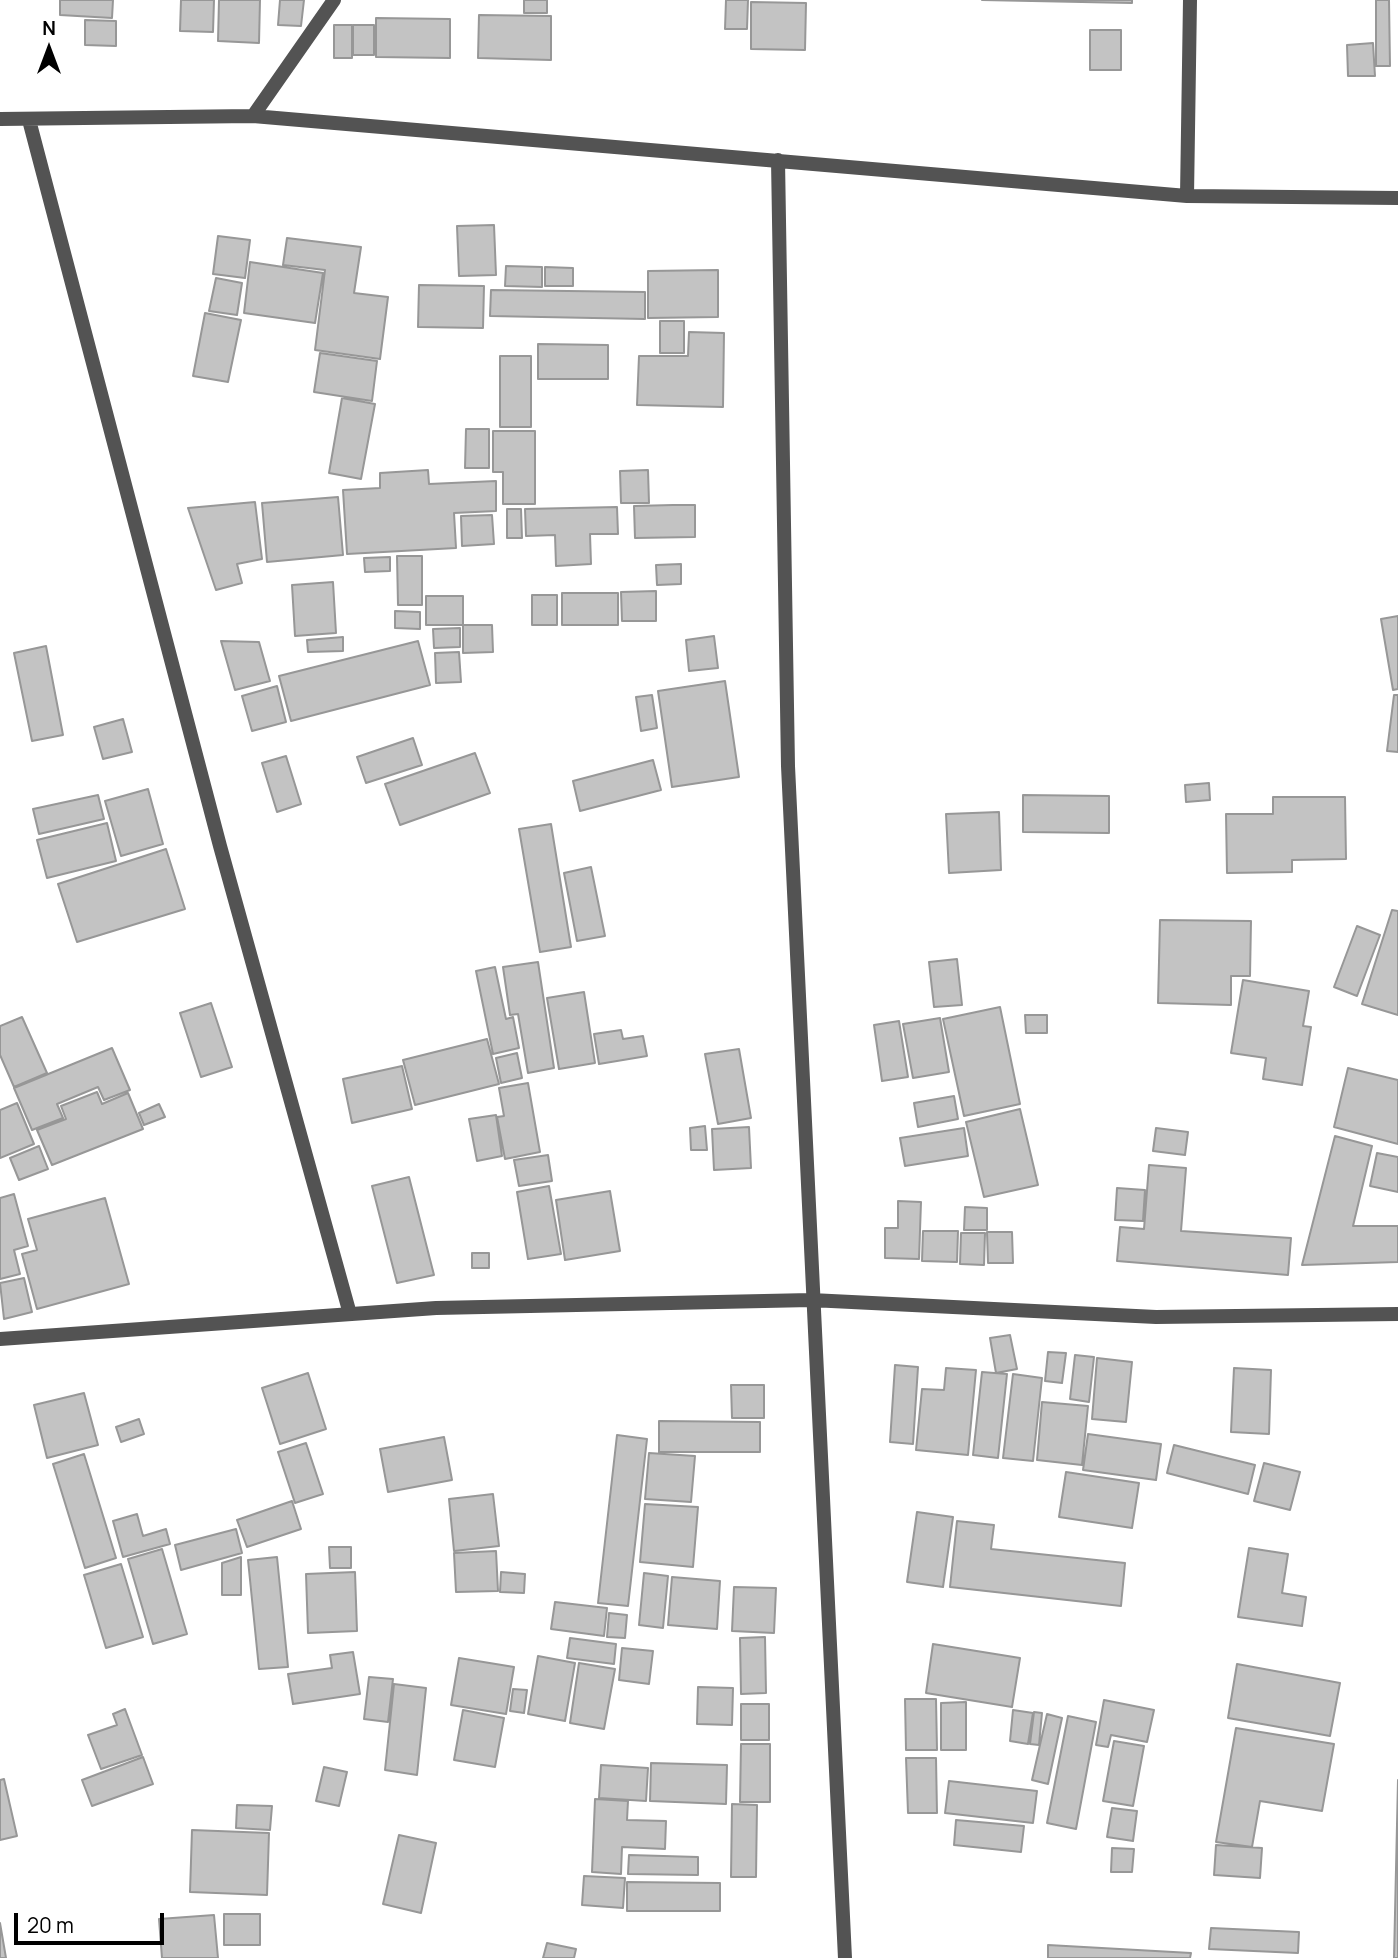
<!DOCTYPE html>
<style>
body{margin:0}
#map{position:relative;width:1398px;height:1958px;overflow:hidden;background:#fff;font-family:Manrope,sans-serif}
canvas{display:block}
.north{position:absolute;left:14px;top:14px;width:70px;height:70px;-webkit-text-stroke:5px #fff;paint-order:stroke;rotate:0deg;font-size:19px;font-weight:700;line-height:28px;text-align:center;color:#000}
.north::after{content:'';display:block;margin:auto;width:24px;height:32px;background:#000;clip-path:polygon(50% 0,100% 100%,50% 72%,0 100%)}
.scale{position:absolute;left:14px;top:1913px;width:150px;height:32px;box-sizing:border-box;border:4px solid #000;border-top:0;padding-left:9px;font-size:21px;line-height:24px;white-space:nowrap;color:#000;-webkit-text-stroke:5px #fff;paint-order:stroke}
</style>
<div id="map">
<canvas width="1398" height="1958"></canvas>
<div class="north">N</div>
<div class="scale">20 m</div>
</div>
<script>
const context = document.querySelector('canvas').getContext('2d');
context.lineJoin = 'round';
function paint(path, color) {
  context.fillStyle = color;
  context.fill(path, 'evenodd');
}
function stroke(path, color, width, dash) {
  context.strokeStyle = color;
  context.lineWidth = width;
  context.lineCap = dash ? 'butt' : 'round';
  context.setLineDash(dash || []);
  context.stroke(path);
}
const building = new Path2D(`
 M60 0H113L112 18 60 15Z
 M181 0H214L213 32 180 31Z
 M219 0H260L259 43 218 41Z
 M280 0H304L301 26 278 25Z
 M524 0H547V13H524Z
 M726 0H748L747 29H725Z
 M982 0H1132V3Z
 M1376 0H1389L1390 66H1376Z
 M751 2 806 3 805 50 751 49Z
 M479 15 551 16V60L478 58Z
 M376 18 450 19V58L376 57Z
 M85 20 116 21V46L85 45Z
 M334 25H352V58H334Z
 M353 25H374V55H353Z
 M1090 30H1121V70H1090Z
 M1373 43 1375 76H1348L1347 45Z
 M494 225 496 275 459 276 457 226Z
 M218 236 250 240 245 278 213 274Z
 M287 238 361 247 354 293 388 297 380 359 315 350 325 270 283 265Z
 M250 262 323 273 315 323 244 313Z
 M506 266 542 267V287L505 286Z
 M545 267 573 268V286H545Z
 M718 270V317L648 318V271Z
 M216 278 242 283 237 315 209 311Z
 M419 285 484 286 483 328 418 327Z
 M491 290 645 292V319L490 316Z
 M205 313 241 320 228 382 193 376Z
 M660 321H684V353H660Z
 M689 332 724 333 723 407 637 405 639 356H688Z
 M538 344 608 345V379H538Z
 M320 353 377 361 372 401 314 392Z
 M500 356H531V427H500Z
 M342 398 375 404 361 479 329 473Z
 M466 429H489V468H465Z
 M493 431H535V504H503V472H493Z
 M428 470 429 484 496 481V511L454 513 456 548 347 554 343 490 380 488V473Z
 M648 470 649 503H621L620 471Z
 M338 497 343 555 267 562 262 503Z
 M255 502 262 559 237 564 242 583 216 590 188 508Z
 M673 505H695V537L635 538 634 506Z
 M617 507 618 534H590L591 564 556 566 555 535 526 536 525 509Z
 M507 509H521L522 538H507Z
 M492 515 494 544 462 546 461 516Z
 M397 556H422V605H398Z
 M390 557V571L365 572 364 558Z
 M681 564V584L657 585 656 565Z
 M333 582 336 633 295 636 292 585Z
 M656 591V621H622L621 592Z
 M562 593H618V625H562Z
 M532 595H557V625H532Z
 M426 596H463V625H426Z
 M395 611 420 612V629L395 628Z
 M1398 616V689L1393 690 1381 619Z
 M463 625H492L493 652 463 653Z
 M460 628V647L434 648 433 629Z
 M714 636 718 668 689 671 686 640Z
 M343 637V651L308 652 307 640Z
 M221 641 259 642 270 681 235 690Z
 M418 641 430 685 291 721 279 676Z
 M46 646 63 735 32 741 14 653Z
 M459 652 461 682 436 683 435 653Z
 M725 681 739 777 672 787 658 691Z
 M277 686 286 722 252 731 242 696Z
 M652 695 657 728 641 731 636 697Z
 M1394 695H1398V752L1387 751Z
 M123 719 132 752 103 759 94 727Z
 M413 738 422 765 366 783 357 757Z
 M475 753 490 793 400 825 385 784Z
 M286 756 301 804 277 812 262 763Z
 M653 760 661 790 580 811 573 781Z
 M1209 783 1210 800 1186 802 1185 785Z
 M148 789 163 844 121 856 105 801Z
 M98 795 104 819 39 834 33 809Z
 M1023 795 1109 796V833L1023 832Z
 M1273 797H1345L1346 859 1292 860V872L1227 873 1226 814H1273Z
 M999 812 1001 870 949 873 946 814Z
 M107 823 116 861 47 878 37 840Z
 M551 824 571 947 540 952 519 829Z
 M166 849 185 909 77 942 58 884Z
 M591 867 605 936 577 941 564 873Z
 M1392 910 1398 911V1015L1362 1004Z
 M1160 920 1251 921 1250 976H1231V1005L1158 1003Z
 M1357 926 1380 935 1357 996 1334 987Z
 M957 959 962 1005 934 1007 929 962Z
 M538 962 554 1068 528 1073 518 1014 510 1015 503 967Z
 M495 967 506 1019 513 1017 519 1048 493 1054 476 971Z
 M1243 980 1309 991 1303 1026 1311 1027 1302 1085 1263 1079 1266 1058 1231 1053Z
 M584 992 595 1063 559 1069 547 998Z
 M211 1003 232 1067 201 1077 180 1013Z
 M1000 1007 1020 1104 964 1116 943 1019Z
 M1025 1015H1047V1033H1026Z
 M22 1017 47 1073 14 1087 0 1055V1026Z
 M940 1018 949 1072 913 1078 903 1024Z
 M899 1021 908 1077 882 1081 874 1025Z
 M621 1030 623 1039 643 1036 647 1056 599 1064 594 1034Z
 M487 1039 499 1084 415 1105 403 1060Z
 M112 1048 130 1090 104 1100 98 1087 57 1104 63 1118 32 1130 14 1088Z
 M739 1049 751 1118 718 1124 705 1054Z
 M517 1053 522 1078 501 1083 496 1058Z
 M402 1066 412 1109 352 1123 343 1079Z
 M1348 1068 1398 1080V1144L1334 1127Z
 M528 1083 540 1152 505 1159 497 1117 504 1116 499 1088Z
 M97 1092 102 1104 128 1093 143 1129 52 1165 37 1130 66 1119 61 1106Z
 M954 1096 958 1119 918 1127 914 1103Z
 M17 1103 34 1144 0 1158V1110Z
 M159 1104 165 1117 144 1125 139 1113Z
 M1020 1109 1038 1185 984 1197 966 1122Z
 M496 1115 502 1156 477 1161 469 1119Z
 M705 1126 707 1150H691L690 1128Z
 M749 1127 751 1168 714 1170 712 1129Z
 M964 1128 968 1156 905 1166 900 1138Z
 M1156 1128 1188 1132 1185 1155 1153 1151Z
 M1335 1136 1372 1146 1353 1226H1398V1262L1302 1265Z
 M39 1146 48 1169 19 1180 10 1158Z
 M1377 1153 1398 1157V1192L1370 1186Z
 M548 1155 552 1181 519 1186 514 1160Z
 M1149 1165 1186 1168 1181 1231 1291 1238 1288 1275 1117 1261 1120 1227 1144 1229Z
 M409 1177 434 1275 397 1283 372 1186Z
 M549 1186 561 1254 528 1259 517 1192Z
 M1117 1188 1145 1190 1143 1221 1115 1220Z
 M610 1191 620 1251 565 1260 556 1200Z
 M14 1194 28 1246 14 1250 20 1274 0 1279V1198Z
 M105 1198 129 1284 37 1309 22 1254 37 1250 28 1219Z
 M898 1201 921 1202 919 1259 885 1258V1228H898Z
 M965 1207 987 1208V1230H964Z
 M923 1231H958L957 1262 922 1261Z
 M987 1232H1012L1013 1263H988Z
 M961 1233H985L984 1265 960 1264Z
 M472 1253H489V1268H472Z
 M24 1278 32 1312 4 1319 0 1283Z
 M1010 1335 1017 1369 996 1373 990 1338Z
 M1048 1352 1066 1353 1062 1383 1045 1381Z
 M1075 1355 1094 1357 1089 1402 1070 1399Z
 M1097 1358 1132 1362 1126 1422 1092 1419Z
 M895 1365 918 1367 913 1444 890 1442Z
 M946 1368 976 1370 968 1455 916 1450 922 1389 944 1390Z
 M1234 1368 1271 1370 1269 1434 1231 1432Z
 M982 1372 1007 1374 998 1458 973 1455Z
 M308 1373 326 1429 280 1444 262 1388Z
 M1013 1374 1042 1378 1033 1461 1003 1458Z
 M731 1385H764V1418H732Z
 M84 1393 98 1445 47 1458 34 1405Z
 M1042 1402 1088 1406 1082 1465 1037 1460Z
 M139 1419 144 1434 121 1442 116 1427Z
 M659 1421 760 1422V1452H659Z
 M1088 1434 1161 1444 1156 1480 1083 1470Z
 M617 1435 647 1439 628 1606 598 1603Z
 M444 1437 452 1480 388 1492 380 1449Z
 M306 1443 323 1494 295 1503 278 1452Z
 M1174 1445 1255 1465 1248 1494 1167 1473Z
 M649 1453 695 1456 691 1502 645 1499Z
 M84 1454 116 1558 85 1568 53 1464Z
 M1264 1463 1300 1472 1290 1510 1254 1501Z
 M1066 1472 1139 1483 1132 1528 1059 1517Z
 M493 1494 499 1546 454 1551 449 1499Z
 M292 1501 301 1529 247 1547 237 1520Z
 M645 1504 698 1507 693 1567 640 1562Z
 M917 1512 953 1517 943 1587 907 1582Z
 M137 1514 143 1536 166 1529 170 1544 123 1557 113 1521Z
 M957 1521 994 1525 991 1549 1125 1563 1121 1606 950 1587Z
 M236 1529 242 1553 181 1570 175 1545Z
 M329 1547H351V1568H330Z
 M1249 1548 1288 1554 1282 1593 1306 1597 1302 1626 1238 1617Z
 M162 1549 187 1634 153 1644 128 1559Z
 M496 1551 498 1591 456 1592 454 1553Z
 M241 1557V1595H222V1563Z
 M277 1557 288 1667 259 1669 248 1560Z
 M121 1564 143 1637 106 1648 84 1575Z
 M355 1572 357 1631 308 1633 306 1574Z
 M501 1572 525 1574 524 1593 500 1592Z
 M644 1573 668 1576 663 1628 639 1625Z
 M672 1577 720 1581 717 1629 668 1625Z
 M734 1587 776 1588 774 1633 732 1631Z
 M555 1602 607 1608 604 1636 551 1629Z
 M609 1613 627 1615 625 1638 607 1637Z
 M765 1637 766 1693 741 1694 740 1638Z
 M570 1638 616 1644 614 1664 567 1658Z
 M933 1644 1020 1658 1012 1707 926 1693Z
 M622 1648 653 1651 649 1684 619 1680Z
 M353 1652 360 1694 293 1704 288 1674 332 1668 330 1655Z
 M538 1656 575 1663 565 1721 528 1714Z
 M459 1658 514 1667 506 1714 451 1705Z
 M579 1663 615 1669 604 1729 570 1723Z
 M1237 1664 1340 1683 1330 1736 1228 1718Z
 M369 1677 393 1679 388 1722 364 1719Z
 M394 1684 426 1688 417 1775 385 1770Z
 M698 1687 733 1688 732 1725 697 1724Z
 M513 1689 527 1690 524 1713 510 1711Z
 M905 1699H936L937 1750H906Z
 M1104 1700 1154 1710 1147 1742 1111 1735 1108 1747 1096 1745Z
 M966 1702V1750H941V1703Z
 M741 1704H769V1740H741Z
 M125 1709 142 1755 101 1769 88 1735 117 1725 113 1714Z
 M463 1710 504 1718 495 1767 454 1760Z
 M1013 1710 1033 1713 1028 1744 1010 1741Z
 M1034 1712 1042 1713 1039 1745 1030 1744Z
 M1047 1714 1062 1718 1048 1784 1032 1780Z
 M1068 1716 1096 1722 1076 1829 1047 1823Z
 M1236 1728 1334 1744 1322 1811 1260 1801 1252 1847 1216 1842Z
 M1114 1741 1144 1746 1133 1806 1103 1801Z
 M741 1744H770V1802H740Z
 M143 1757 153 1784 92 1806 82 1780Z
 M906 1758H936L937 1813H908Z
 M651 1763 727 1765 726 1804 650 1801Z
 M601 1765 648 1768 646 1801 599 1798Z
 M324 1767 347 1772 339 1806 316 1801Z
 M4 1779 17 1836 0 1840V1780Z
 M1398 1780V1958H1394Z
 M949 1781 1037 1791 1033 1823 945 1813Z
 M595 1799 628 1801 627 1820 666 1821 665 1849 622 1847 621 1874 592 1872Z
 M732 1804 757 1805 756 1877H731Z
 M237 1805 272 1806 270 1830 236 1828Z
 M1112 1808 1137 1811 1133 1841 1107 1837Z
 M956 1820 1024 1826 1021 1852 954 1845Z
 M192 1830 269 1833 267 1895 190 1892Z
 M399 1835 436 1843 421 1913 383 1904Z
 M1216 1845 1262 1848 1260 1878 1214 1875Z
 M1112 1848 1134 1849 1132 1872H1111Z
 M629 1855 698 1857V1875L628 1874Z
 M584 1876 625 1878 623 1908 582 1905Z
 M627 1882 720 1883V1911H627Z
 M224 1914H260V1945H224Z
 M214 1915 218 1958H162L159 1919Z
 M0 1923 6 1958H0Z
 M1211 1928 1299 1932 1298 1953 1209 1949Z
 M547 1943 576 1949 574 1958H543Z
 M1048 1945 1191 1953 1190 1958H1048Z`);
paint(building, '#c3c3c3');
stroke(building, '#979797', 2);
stroke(new Path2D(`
 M253 116 334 0
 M0 119 253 116 1187 196 1398 198
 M29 120 220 846 350 1314
 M778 160 788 766 845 1958
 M1187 196 1190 0
 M0 1339 436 1308 811 1300 1156 1317 1398 1314`), '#535353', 14);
</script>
